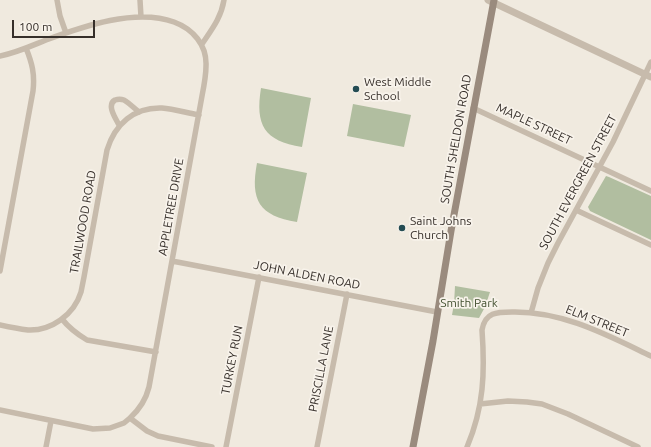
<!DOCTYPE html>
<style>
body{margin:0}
#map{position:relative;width:651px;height:447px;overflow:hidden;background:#f0eadf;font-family:Ubuntu,sans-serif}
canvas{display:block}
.scale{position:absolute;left:12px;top:20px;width:83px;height:18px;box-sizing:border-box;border:2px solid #362f2a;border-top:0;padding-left:5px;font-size:12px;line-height:14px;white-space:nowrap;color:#362f2a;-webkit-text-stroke:3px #f8f3eb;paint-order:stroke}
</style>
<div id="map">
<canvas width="651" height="447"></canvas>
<div class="scale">100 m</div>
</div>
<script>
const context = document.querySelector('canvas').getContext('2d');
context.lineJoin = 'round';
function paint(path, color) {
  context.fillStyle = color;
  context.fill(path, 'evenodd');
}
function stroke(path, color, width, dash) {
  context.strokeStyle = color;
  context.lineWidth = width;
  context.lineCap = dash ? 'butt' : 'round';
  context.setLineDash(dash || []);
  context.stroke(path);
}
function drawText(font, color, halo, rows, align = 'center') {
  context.font = font + ' Ubuntu,sans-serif';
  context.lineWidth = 3.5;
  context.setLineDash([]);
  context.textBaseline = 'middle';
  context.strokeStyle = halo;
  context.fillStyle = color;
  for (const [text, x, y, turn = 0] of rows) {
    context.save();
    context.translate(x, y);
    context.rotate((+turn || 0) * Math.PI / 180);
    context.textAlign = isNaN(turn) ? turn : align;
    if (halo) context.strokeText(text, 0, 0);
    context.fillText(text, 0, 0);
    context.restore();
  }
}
paint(new Path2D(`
 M261 88 311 98 302 147C264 141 255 125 261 88Z
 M353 104 411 115 404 147 347 136Z
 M257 163 307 173 297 222C259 216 250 200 257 163Z
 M606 176 609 177 651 196V240L590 211 588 207Z
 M455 286 490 292 485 307 479 318 452 315 454 304Z`), '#b1bea0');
stroke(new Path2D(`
 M57 0 60 16 66 33
 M140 0 141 17
 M202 44C212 29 221 18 224 0
 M0 56C16 53 31 46 46 40 84 26 136 8 174 22 193 29 207 45 206 66 206 76 204 86 202 96L149 387C146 399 140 409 130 418
 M473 108 651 191
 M119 125C116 119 106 105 115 100 118 99 121 99 124 100 129 103 134 108 139 112
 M576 210 651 245
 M172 261 437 312
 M0 271 33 91C35 74 32 63 26 48
 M531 313 538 288 548 263 558 243 613 142 651 62
 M62 319C69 328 77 334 87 340L156 352
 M0 325C9 327 19 329 28 330 51 331 74 315 81 292 82 287 83 282 84 277L107 150C115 124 134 107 162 108 174 109 187 113 199 115
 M480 404 508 401 527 402 542 404 568 414 638 447
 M0 410 93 429 110 428 124 423 130 418 147 431 158 436 212 447
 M46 447 51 421
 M226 447 259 277
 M317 447 347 294
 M467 447C484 407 485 372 482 330 485 312 497 312 512 312 563 311 607 335 651 356`), '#c7bbac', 5.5);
stroke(new Path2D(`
 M488 0 651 77`), '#c7bbac', 7);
stroke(new Path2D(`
 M413 447 433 341 451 231 494 0`), '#9a8b7e', 7);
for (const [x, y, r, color] of [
 [356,89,4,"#244c53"],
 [402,228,4,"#244c53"]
]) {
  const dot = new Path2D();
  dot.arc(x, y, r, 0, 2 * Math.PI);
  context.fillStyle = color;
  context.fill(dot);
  stroke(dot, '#f8f3eb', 1.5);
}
drawText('12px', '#362f2a', '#f8f3eb', [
 ["West Middle",364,82],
 ["School",364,96],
 ["Saint Johns",410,221],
 ["Church",410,235]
], 'left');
drawText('12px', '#362f2a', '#f8f3eb', [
 ["MAPLE STREET",534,124,25],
 ["SOUTH SHELDON ROAD",456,139,-80],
 ["SOUTH EVERGREEN STREET",578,182,-62],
 ["APPLETREE DRIVE",171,207,-80],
 ["TRAILWOOD ROAD",83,222,-80],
 ["JOHN ALDEN ROAD",307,275,11],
 ["ELM STREET",597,321,22],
 ["TURKEY RUN",232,360,-79],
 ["PRISCILLA LANE",321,369,-79]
]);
drawText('12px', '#435131', '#f8f3eb', [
 ["Smith Park",469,303]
]);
</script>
